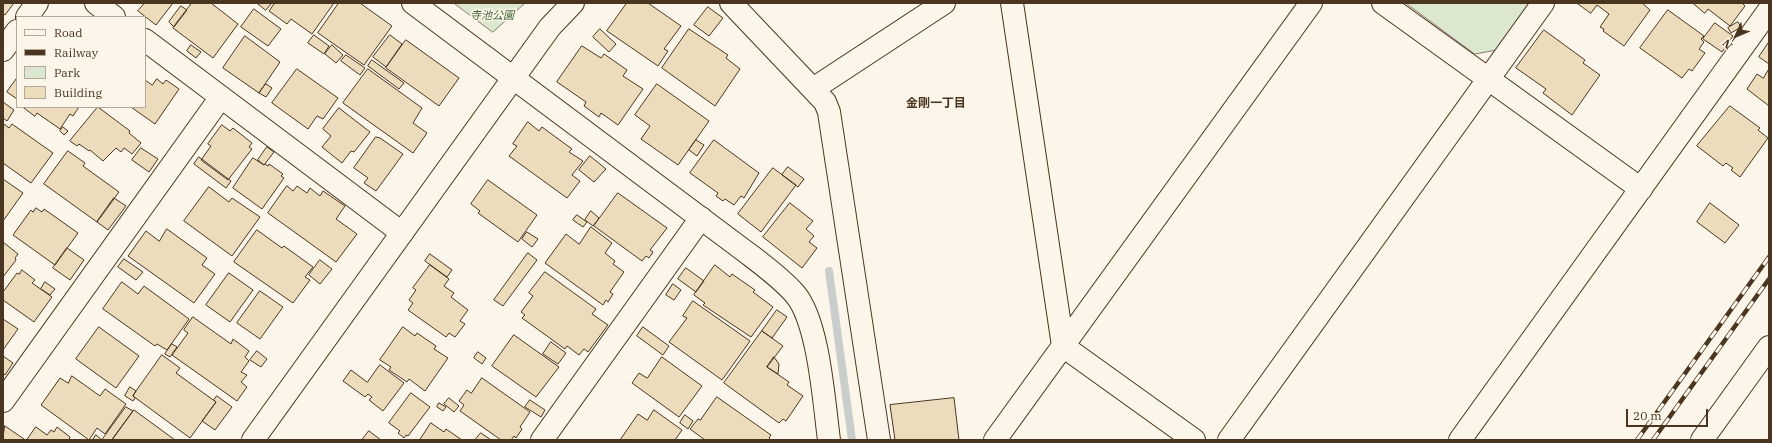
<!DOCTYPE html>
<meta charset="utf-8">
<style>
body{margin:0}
#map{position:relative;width:1772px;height:443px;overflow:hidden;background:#fbf6e9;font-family:"IBM Plex Serif",serif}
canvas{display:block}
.frame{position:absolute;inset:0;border:4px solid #4a3520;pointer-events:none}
.legend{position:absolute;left:16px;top:16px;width:130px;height:92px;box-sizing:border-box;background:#fbf6e9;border:1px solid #b4a999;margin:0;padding:5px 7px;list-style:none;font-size:12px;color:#4a3520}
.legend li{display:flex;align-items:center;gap:8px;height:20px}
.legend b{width:20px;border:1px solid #b4a999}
.north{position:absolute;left:1716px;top:16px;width:40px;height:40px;-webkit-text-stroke:3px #fbf6e9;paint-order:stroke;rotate:226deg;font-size:11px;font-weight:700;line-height:16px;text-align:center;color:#4a3520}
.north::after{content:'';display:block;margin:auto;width:14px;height:18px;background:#4a3520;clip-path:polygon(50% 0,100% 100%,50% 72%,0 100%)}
.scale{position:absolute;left:1626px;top:409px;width:82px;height:18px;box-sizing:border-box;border:2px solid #4a3520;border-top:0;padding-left:5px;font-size:12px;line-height:14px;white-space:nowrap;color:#4a3520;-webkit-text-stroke:3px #fbf6e9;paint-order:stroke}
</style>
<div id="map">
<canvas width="1772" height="443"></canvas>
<div class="frame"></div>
<ul class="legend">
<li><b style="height:5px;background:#fbf6e9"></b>Road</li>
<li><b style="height:5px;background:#4a3520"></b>Railway</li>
<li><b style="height:11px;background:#dce7d0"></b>Park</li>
<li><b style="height:11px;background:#ecdcbc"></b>Building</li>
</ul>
<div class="north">N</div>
<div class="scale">20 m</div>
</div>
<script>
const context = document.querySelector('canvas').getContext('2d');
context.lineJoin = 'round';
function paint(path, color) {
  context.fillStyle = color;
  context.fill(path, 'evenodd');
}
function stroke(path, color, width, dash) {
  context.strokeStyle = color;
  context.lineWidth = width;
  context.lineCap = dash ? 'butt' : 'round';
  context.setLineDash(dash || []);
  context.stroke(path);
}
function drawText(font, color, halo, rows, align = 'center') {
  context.font = font + ' "IBM Plex Serif","Noto Sans JP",serif';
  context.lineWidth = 3;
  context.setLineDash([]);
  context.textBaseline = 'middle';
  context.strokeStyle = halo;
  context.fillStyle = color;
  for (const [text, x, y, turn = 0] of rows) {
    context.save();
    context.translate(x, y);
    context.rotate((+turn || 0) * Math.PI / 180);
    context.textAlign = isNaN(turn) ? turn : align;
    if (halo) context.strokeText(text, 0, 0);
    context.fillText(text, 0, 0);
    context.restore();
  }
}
const green = new Path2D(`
 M454 3H525L493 32Z
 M1406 3H1531L1497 50 1475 54Z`);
paint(green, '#dce7d0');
stroke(green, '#887966', 1);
stroke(new Path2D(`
 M829 271 852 440`), '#c9cecd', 8);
const building = new Path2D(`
 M3 3H14L5 15 3 14Z
 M145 3H173L156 25 138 11Z
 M192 3H211L238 24 213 58 173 28Z
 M257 3H270L271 4 266 10Z
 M272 3H334L312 34 291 19 287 24 269 11 274 4Z
 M339 3H360L392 26 364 65 318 33Z
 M627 3H648L681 26 664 49 668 51 658 66 607 31Z
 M1577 3H1642L1650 10 1624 46 1603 31 1604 29 1600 27 1609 14 1597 5 1591 13Z
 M1693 3H1742L1745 6 1730 26 1708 9 1705 13Z
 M181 6 187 10 174 27 169 22Z
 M708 7 723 18 709 36 694 25Z
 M254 9 281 29 268 46 241 27Z
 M1668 10 1704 36 1701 39 1704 42 1699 49 1705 53 1692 71 1689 69 1682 78 1640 48Z
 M1738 22 1741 27 1731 33 1728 28Z
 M1715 23 1733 36 1722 52 1703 39Z
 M600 29 616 44 609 52 593 37Z
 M689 29 728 55 726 58 740 69 715 106 662 68Z
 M1544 30 1585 60 1583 63 1600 75 1572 115 1543 93 1546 89 1516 68Z
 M314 35 329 46 324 54 308 43Z
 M390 35 402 44 386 67 373 57Z
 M245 36 280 62 259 93 223 68Z
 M406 40 459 78 439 106 386 68Z
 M1769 42V64L1759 57Z
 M191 45 201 52 196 58 187 51Z
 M332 45 343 55 336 63 325 54Z
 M582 46 601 58 604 54 627 70 623 76 643 89 618 125 601 113 599 117 584 106 586 102 557 82Z
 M346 55 365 68 360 75 341 61Z
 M372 60 404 83 399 89 368 66Z
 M297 69 338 98 323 119 317 116 308 129 272 103Z
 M368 69 422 108 413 123 427 133 413 153 343 103Z
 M1769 69V106L1747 89 1757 74 1763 78Z
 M17 78V99L7 92Z
 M157 79 163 84 166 80 179 89 155 124 131 107H145V80L152 85Z
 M266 84 272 88 266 97 259 93Z
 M657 84 709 121 678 165 641 139 650 126 635 115Z
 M3 102 14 110 7 121 3 118Z
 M1730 106 1760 128 1758 130 1768 138 1740 177 1731 170 1733 168 1726 163 1723 166 1697 146Z
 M23 107H79L73 116 70 114 60 129 37 113 35 116Z
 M98 107 130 131 129 133 141 143 132 154 124 148 121 152 116 148 103 161 90 150 89 151 79 144 77 146 70 141Z
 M339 108 370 132 354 152 351 151 342 163 322 147 331 136 323 129Z
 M528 122 539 131 542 127 572 149 569 152 583 161 572 175 580 181 567 198 509 156 517 146 513 144Z
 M4 124 9 128 12 124 53 153 31 183 3 163Z
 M222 125 230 131 233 128 252 143 249 147 252 149 228 180 201 160 211 146 208 144Z
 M63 127 68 131 64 135 60 131Z
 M376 137 380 138 403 154 376 191 364 183 368 178 354 168Z
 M696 140 704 145 697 156 689 150Z
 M714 140 759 173 744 198 741 196 734 205 725 199 723 201 716 196 718 193 690 173Z
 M267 147 274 152 264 165 258 160Z
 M141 148 158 159 149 172 132 160Z
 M68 151 85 163 83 166 119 192 97 222 44 184Z
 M590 156 606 169 594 182 579 170Z
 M199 157 231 181 226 188 194 164Z
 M253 158 264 165 265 164 268 166 269 164 283 174 281 176 284 178 262 209 233 188Z
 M788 167 804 179 798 187 782 175Z
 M773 168 796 185 761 232 738 214Z
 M3 179 23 193 3 221Z
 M488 180 537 215 518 242 478 213 480 211 471 204Z
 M287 186 293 191 297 186 307 193 310 188 320 196 323 191 345 206 336 219 357 234 336 262 268 213Z
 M209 187 229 202 232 198 260 217 232 256 184 221Z
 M618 193 667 228 650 250 653 252 649 258 646 256 642 261 594 226Z
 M114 198 126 206 108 230 97 222Z
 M790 203 813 221 806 229 814 236 809 242 817 248 802 268 763 237Z
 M1710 203 1739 225 1725 243 1697 222Z
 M36 208 42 212 44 209 78 233 55 265 13 235 31 210 33 212Z
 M591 211 599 218 593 226 585 220Z
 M577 215 587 222 583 227 573 220Z
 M591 227 612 243 605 253 615 261 613 264 624 272 610 292 613 294 608 302 606 300 603 305 545 263 566 234 579 244Z
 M167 229 207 258 202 265 215 274 194 303 128 256 146 231 159 241Z
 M257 230 282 248 284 246 313 267 305 277 310 280 293 303 234 262Z
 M527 232 538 239 532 247 522 239Z
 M3 242 18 254 15 258 16 260 3 277Z
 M67 248 84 260 70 280 53 268Z
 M528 253 537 260 503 306 494 300Z
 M430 254 452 270 447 277 425 261Z
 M124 259 143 272 136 280 118 267Z
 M320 260 332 269 320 284 309 275Z
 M430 265 449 279 444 286 454 293 451 297 468 310 460 321 465 324 455 337 449 333 446 337 408 310 413 303 409 300 416 290 413 288Z
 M715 265 730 277 732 274 755 290 753 292 773 307 751 337 703 305 705 303 694 295Z
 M686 268 704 281 696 292 678 279Z
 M22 270 35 280 32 283 52 297 34 322 3 300V292L17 273 19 274Z
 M545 272 596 309 592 314 608 325 588 352 584 349 579 355 567 346 565 349 522 318 525 315 521 312 533 296 529 293Z
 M229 273 253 290 230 322 206 305Z
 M45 282 55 289 50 295 41 289Z
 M122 282 138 294 144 286 189 319 167 350 157 344 155 346 103 309Z
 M673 284 681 290 674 300 666 295Z
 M260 291 283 307 260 339 237 323Z
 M693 301 750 341 722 380 669 342 687 318 683 316Z
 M777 310 787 317 772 338 762 331Z
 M193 317 231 344 233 339 249 351 245 357 249 361 241 372 247 375 241 382 247 387 237 401 172 355 188 333 184 330Z
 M3 319 18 329 3 350Z
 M99 327 139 356 116 388 76 359Z
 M403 327 415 336 417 333 436 346 434 349 448 358 425 391 409 379 407 382 389 370 391 367 380 360Z
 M643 327 669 346 663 355 637 336Z
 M762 331 783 346 767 367 789 382 787 385 803 396 786 421 783 419 779 423 724 383Z
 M514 335 559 367 536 397 492 366Z
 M551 342 566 353 558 364 543 354Z
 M172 344 177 347 170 357 165 354Z
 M257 351 267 359 261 367 250 360Z
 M478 352 486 358 482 364 474 358Z
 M162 355 180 368 176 373 216 402 190 438 133 396Z
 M3 356 13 363 5 375 3 373Z
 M662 357 702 386 679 417 632 383 639 373 647 378Z
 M774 357 779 364 778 374 767 367Z
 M380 365 404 383 383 411 369 400 372 397 368 394 365 397 343 381 351 370 367 382Z
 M72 376 100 396 105 389 126 404 105 434 97 428 89 440 41 405 60 378 68 383Z
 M482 378 530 412 520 427 522 429 516 438 514 436 511 440H501L460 411 464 405 459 401 467 390 471 393Z
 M130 387 136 391 133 396 135 398 133 401 125 396Z
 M411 393 430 407 408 436 406 435 404 438 398 433 400 431 389 423Z
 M217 396 232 407 215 430 202 421 216 402 214 400Z
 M717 397 771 435 769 438 771 440H705L690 429 698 419 700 420Z
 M449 398 459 406 454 412 444 404Z
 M954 398 959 440H895L890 405Z
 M530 400 545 410 541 417 525 407Z
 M439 403 446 407 443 411 437 407Z
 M126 407 133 411 112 440H102Z
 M134 410 175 440H112Z
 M654 410 682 430 675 440H620L638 414 647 420Z
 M685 415 693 421 688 429 680 423Z
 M431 423 444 432 446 429 462 440H420Z
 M5 426 24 439V440H3Z
 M36 427 47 435 51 430 54 432 57 427 70 437 69 440H27Z
 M369 431 381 440H362Z
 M481 433 491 440H475Z
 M96 435 102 440H93Z`);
paint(building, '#ecdcbc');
stroke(building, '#4a3520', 1);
const street = new Path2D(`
 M96 3 114 17
 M731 3 825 102 829 112 879 440
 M1012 3 1063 346 1194 440
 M1383 3 1641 189
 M27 17 37 3
 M145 40 402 233
 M3 50 17 31
 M813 89 944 3
 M3 401 221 97
 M542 440 701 218
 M995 440 1311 3
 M1229 440 1543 3
 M1460 440 1769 10
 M1702 440 1769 347`);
const secondary = new Path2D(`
 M413 3 746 252C763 265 781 278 795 294 819 322 824 403 829 440
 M253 440 550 27 573 3`);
stroke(street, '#4a3520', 24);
stroke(secondary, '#4a3520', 24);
stroke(street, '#fbf6e9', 22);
stroke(secondary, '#fbf6e9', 22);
const rail = new Path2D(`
 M1637 440 1769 257
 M1653 440 1769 279`);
stroke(rail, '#4a3520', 4.5);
stroke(rail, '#fbf6e9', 3, [9]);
drawText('italic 11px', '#436837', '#fbf6e9', [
 ["寺池公園",492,16]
]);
drawText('bold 12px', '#4a3520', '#fbf6e9', [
 ["金剛一丁目",936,104]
]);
</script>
